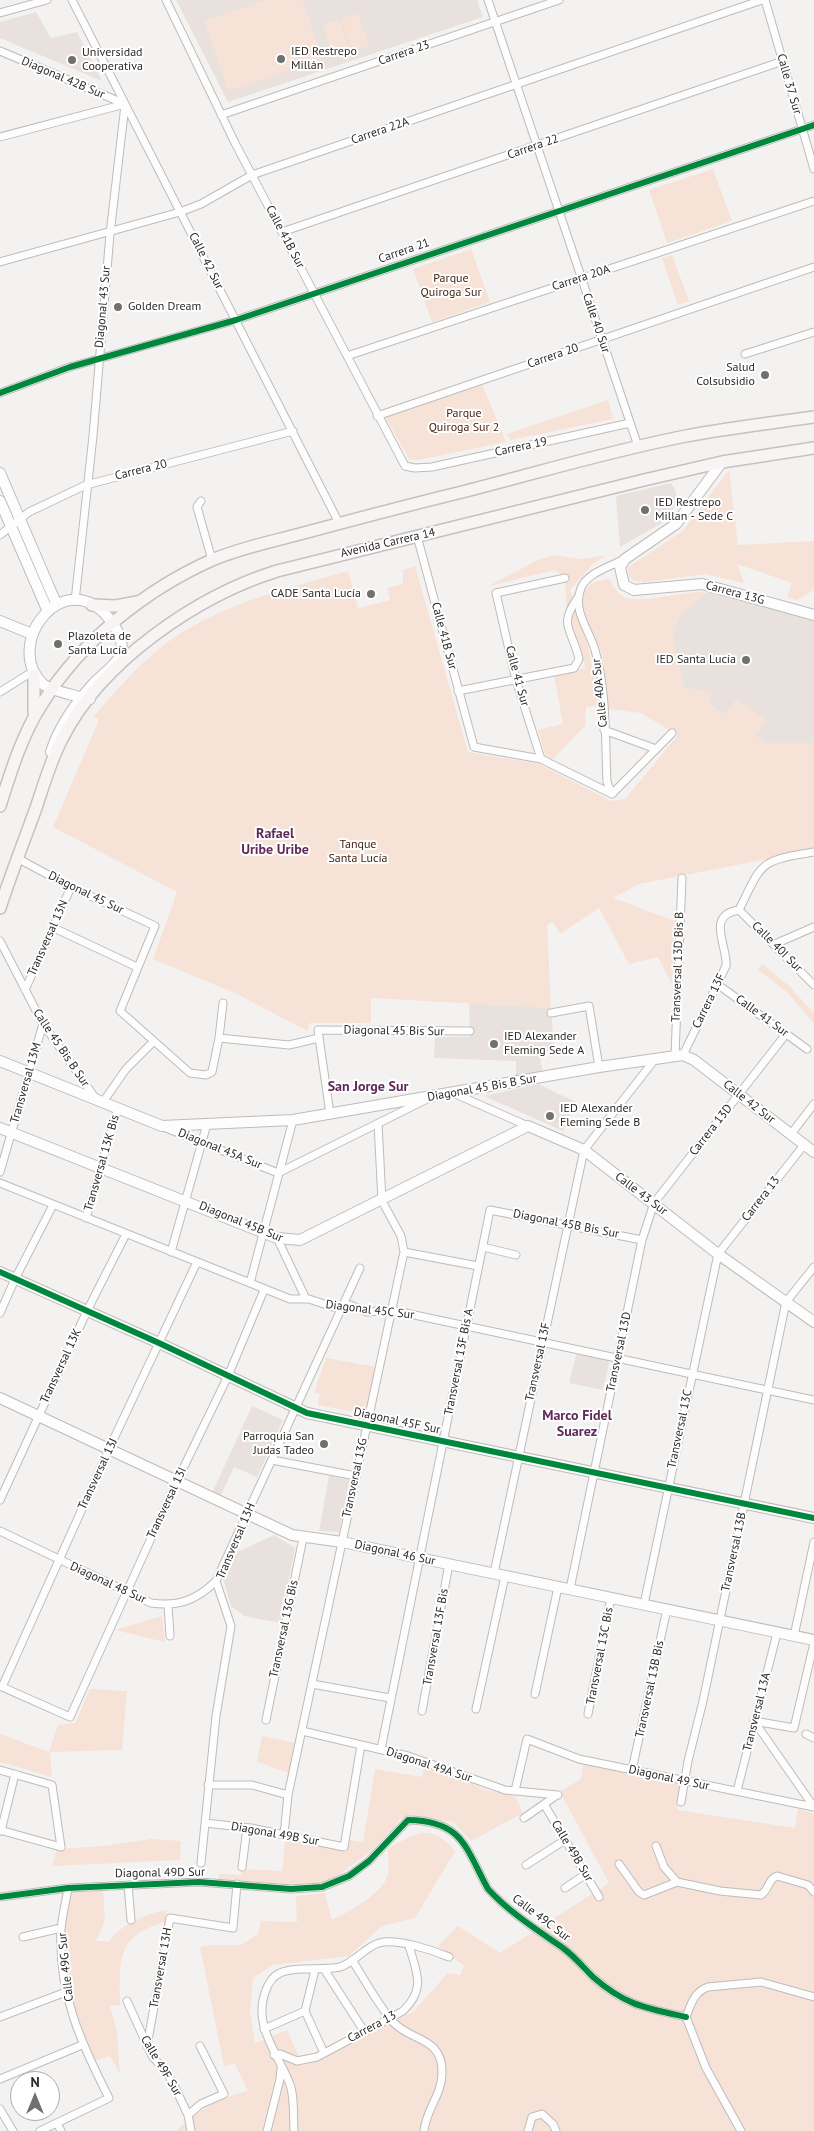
<!DOCTYPE html>
<meta charset="utf-8">
<style>
body{margin:0}
#map{position:relative;width:814px;height:2131px;overflow:hidden;background:#f4f2f0;font-family:"PT Sans",sans-serif}
canvas{display:block}
.north{position:absolute;left:10px;top:2071px;width:50px;height:50px;box-sizing:border-box;background:#fff;border:1px solid #aaaaa9;border-radius:50%;rotate:0deg;font-size:14px;font-weight:700;line-height:20px;text-align:center;color:#2b2a29}
.north::after{content:'';display:block;margin:auto;width:18px;height:22px;background:#71706f;clip-path:polygon(50% 0,100% 100%,50% 72%,0 100%)}
</style>
<div id="map">
<canvas width="814" height="2131"></canvas>
<div class="north">N</div>
</div>
<script>
const context = document.querySelector('canvas').getContext('2d');
context.lineJoin = 'round';
function paint(path, color) {
  context.fillStyle = color;
  context.fill(path, 'evenodd');
}
function stroke(path, color, width, dash) {
  context.strokeStyle = color;
  context.lineWidth = width;
  context.lineCap = dash ? 'butt' : 'round';
  context.setLineDash(dash || []);
  context.stroke(path);
}
function drawText(font, color, halo, rows, align = 'center') {
  context.font = font + ' "PT Sans",sans-serif';
  context.lineWidth = 4;
  context.setLineDash([]);
  context.textBaseline = 'middle';
  context.strokeStyle = halo;
  context.fillStyle = color;
  for (const [text, x, y, turn = 0] of rows) {
    context.save();
    context.translate(x, y);
    context.rotate((+turn || 0) * Math.PI / 180);
    context.textAlign = isNaN(turn) ? turn : align;
    if (halo) context.strokeText(text, 0, 0);
    context.fillText(text, 0, 0);
    context.restore();
  }
}
paint(new Path2D(`
 M176 0H477L483 17 228 102Z
 M36 12 51 38 77 32 102 81 0 38V22Z
 M671 483 676 492 675 506 669 515 660 524 620 547 616 496Z
 M708 592 814 621V743H766L708 703 711 692 684 688 672 633 682 612Z
 M469 1003 551 1008 554 1051 539 1053 543 1073 516 1076V1061L434 1058 435 1037H470Z
 M538 1084 576 1102 563 1131 484 1096Z
 M577 1351 610 1359 603 1390 569 1383Z
 M252 1406 283 1420 257 1477 234 1467 221 1495 213 1491Z
 M329 1476 350 1480 339 1532 319 1531Z
 M274 1535 295 1548 280 1623 244 1616 231 1606 223 1578 233 1554Z`), '#e9e1dd');
paint(new Path2D(`
 M265 0H302L323 58 229 91 204 21Z
 M358 13 369 46 352 51 341 19Z
 M339 20 350 52 333 58 323 25Z
 M713 169 732 221 667 243 649 190Z
 M471 249 490 302 432 322 413 269Z
 M672 255 689 301 678 305 662 258Z
 M482 384 506 442 418 460H410L385 417Z
 M608 400 613 419 511 440 507 434Z
 M729 470 738 545 814 541V590L797 600 787 597 792 583 737 564 744 583 705 574 646 582 635 581 629 577 628 567 683 531Z
 M554 555 581 559 606 555 591 566 570 590 588 644 598 706 586 707 585 726 553 759 546 756 538 730 563 724 554 675 586 668 567 618 565 578 555 570 489 586 536 561Z
 M415 566 468 752 539 764 611 801 625 799 678 735 641 713 608 709C606 693 606 676 603 659 598 634 557 584 609 579 612 584 616 591 621 595 636 607 686 589 708 592L682 613 672 633 684 688 712 692 708 703 725 715 736 699 767 720 756 736 766 743H814V850L639 884 613 898 675 921 672 984 658 957 629 964 599 908 560 934 553 922 547 925 551 1008 371 998V1023H310L307 1031 237 994 153 959 177 892 53 827 99 720 94 716C121 685 150 651 186 630 236 600 293 587 348 571L358 608 390 600 387 588 403 584V570Z
 M763 964 789 986 814 1013V1024L788 993 758 970Z
 M326 1358 376 1367 366 1414 318 1405 320 1394 314 1393Z
 M162 1616 165 1642 115 1630Z
 M90 1689 127 1691 122 1750 50 1752 52 1777 0 1762V1734L49 1752 58 1725 75 1723Z
 M262 1736 296 1743 289 1773 257 1762Z
 M583 1764 683 1785 677 1810 795 1828 798 1809 812 1813 814 1816V2131H176C198 2111 218 2098 248 2091L235 2064 224 2066 200 1947 214 1945H241L258 1934 261 1921 297 1922 296 1896 325 1893 332 1920C348 1912 386 1892 388 1873 389 1865 388 1856 388 1849 417 1831 431 1823 455 1851L415 1918 382 1926 349 1956 273 1965 253 1978 250 2013 255 2043 287 2030 303 2066 413 2012 448 1973 460 1975 464 1966 438 1946 458 1926 500 1953 609 1883 560 1792 581 1779Z
 M424 1765 463 1779 485 1790 515 1796 523 1813 471 1841 453 1822 409 1815 399 1820 395 1827 369 1853 338 1875 317 1885 288 1886 219 1879V1874L242 1875V1869L282 1871 286 1836 346 1852 349 1840 363 1842 375 1769 422 1777Z
 M151 1839 181 1841 180 1860 52 1866 57 1849 104 1846Z
 M103 1889 105 1920 96 1941H109C121 1925 147 1913 167 1910L165 1922C115 1936 120 1961 120 2005L110 2006 117 2032 120 2074 110 2056 94 2061C76 2019 64 1974 65 1928 66 1916 70 1902 72 1890Z`), '#f6e2d7');
const street = new Path2D(`
 M72 0 339 523
 M166 0 235 143 405 466 415 468 432 467 630 423
 M488 0 638 446
 M765 0 814 169
 M0 13 47 0
 M0 51 125 104
 M221 115 559 0
 M0 137 125 104
 M282 232 783 61
 M0 262 180 212 201 204 252 175 762 0
 M745 354 814 332
 M347 356 814 201
 M0 393 70 367 236 320 814 125
 M377 416 814 267
 M201 501 197 507 212 560
 M0 535 29 512 86 485 293 431
 M417 536 474 747 541 759 612 794
 M75 601 93 436 110 234 125 105
 M458 691 574 668 579 659C572 628 557 626 579 596
 M0 692 32 672
 M604 730 656 749
 M541 759 516 680 496 593 565 578
 M612 794 607 782C605 739 607 692 595 650 589 629 572 611 581 588 587 573 610 567 624 559
 M612 794 672 733
 M17 858 71 887 155 926 120 1011 190 1073 206 1075 212 1072 219 1038 223 1003
 M739 910 814 985
 M54 928 137 967
 M0 941 43 1024 96 1099
 M775 944 814 927
 M717 984 807 1049
 M25 990 71 887
 M551 1013 589 1006 599 1067
 M219 1038 289 1045 319 1038
 M675 1055 682 878
 M683 1055 726 966C728 946 705 915 739 910 763 861 759 861 814 852
 M453 1093 528 1126
 M103 1102 126 1069 154 1041
 M330 1114 318 1030 470 1031
 M166 1128 278 1173 427 1099
 M791 1134 814 1104
 M0 1172 43 1024
 M0 1183 290 1299H309L333 1307 350 1305 367 1312 391 1310 814 1400
 M86 1218 118 1108
 M277 1238 306 1299
 M483 1247 516 1255
 M171 1252 207 1124
 M404 1252 478 1266
 M250 1283 293 1120
 M0 1313 15 1279 53 1205
 M272 1460 356 1476
 M0 1500 87 1311 126 1234
 M0 1531 151 1603C178 1607 197 1600 216 1581L360 1268
 M494 1573 584 1150 656 1058
 M570 1589 642 1240 654 1203 786 1034
 M644 1604 718 1254 804 1145
 M168 1605 170 1636
 M794 1636 814 1542
 M312 1684 390 1698
 M0 1686 70 1717 177 1481 228 1376 264 1290
 M2 1687 109 1449 197 1262
 M535 1694 558 1587
 M476 1709 505 1576
 M422 1711 449 1564
 M588 1714 611 1598
 M266 1720 303 1538
 M754 1721 794 1728 814 1643
 M754 1721 814 1807
 M302 1731 408 1756 505 1790 558 1795
 M806 1734 814 1738
 M381 1749 490 1210 642 1240
 M0 1770 52 1785 61 1847 0 1830
 M632 1770 667 1609
 M208 1785H252L288 1795
 M515 1791 527 1739 579 1759 814 1807
 M737 1791 777 1633
 M681 1802 688 1761 703 1701 786 1302 814 1267
 M544 1804 599 1897
 M524 1818 557 1795
 M205 1823 251 1828 344 1847 361 1745
 M1 1831 15 1774
 M284 1835 288 1795 404 1252 401 1236 382 1201 378 1123
 M656 1846 664 1867 677 1882
 M201 1863 216 1716 231 1626 216 1581
 M619 1864 639 1892 644 1895 677 1882 720 1891 761 1895C769 1890 768 1879 777 1876L808 1885 814 1892
 M526 1865 565 1840
 M242 1867 247 1828
 M128 1885 131 1920
 M565 1888 586 1874
 M0 1897 68 1888 199 1882 291 1889 322 1887 349 1876 369 1861 408 1820C463 1821 465 1847 488 1889 510 1913 537 1930 563 1948 574 1956 583 1967 593 1977 625 2005 645 2008 686 2017
 M23 1937 61 1928
 M352 1960C365 1980 377 2003 392 2021 410 2042 443 2036 442 2073 442 2095 426 2109 424 2131
 M324 1969 364 2031
 M315 1970 305 2011 324 2053
 M127 2001 152 2056 167 2073 174 2085 188 2115 191 2131
 M0 2017 66 1992
 M686 2017C691 2004 694 1992 708 1987L761 1982 814 1997
 M686 2017 706 2068 741 2131
 M264 2029 305 2011
 M147 2046 170 1918 233 1928 237 1884
 M274 2055 280 2054 297 2061 317 2057 403 2011C426 1989 417 1973 409 1946
 M0 2079 82 2045
 M0 2109 13 2131
 M188 2115 201 2104 224 2094 200 2046
 M57 2123 61 2131
 M40 2131 109 2098C81 2043 58 1993 61 1930 62 1916 66 1901 68 1888
 M267 2131 280 2079 281 2068
 M294 2131C293 2116 295 2096 289 2082 277 2052 252 2025 266 1990 268 1984 273 1976 280 1973 295 1966 322 1971 340 1967 354 1963 365 1947 379 1943 397 1938 432 1950 449 1957
 M528 2131 532 2117 542 2114 553 2124 556 2131`);
const secondary = new Path2D(`
 M722 462 676 524 625 559 620 567 624 585 634 590 702 584 814 615
 M0 473 56 603
 M0 501 46 607
 M0 621 27 632
 M51 752C59 726 75 704 93 684 101 675 118 664 121 653 124 641 118 630 111 621 66 560 0 645 44 685 53 690 64 693 73 695 78 697 84 698 90 699
 M0 1061 162 1126 293 1120 599 1067 683 1055 694 1060 814 1152
 M0 1128 277 1238 300 1240 528 1126 584 1150 718 1254 814 1322
 M0 1272 159 1343 307 1413 814 1518
 M0 1398 292 1535 342 1542 814 1640`);
const primary = new Path2D(`
 M92 605 116 606 137 602
 M34 713V675
 M0 806C11 771 22 735 42 704 81 641 145 590 212 560 240 548 270 542 300 534 352 520 405 506 458 493 533 474 609 451 686 436 728 428 771 423 814 417
 M0 908C11 874 24 841 36 808 44 784 51 759 63 737 102 661 197 596 277 571L644 480 722 462 814 448`);
stroke(street, '#bebcbb', 9);
stroke(secondary, '#bebcbb', 12);
stroke(primary, '#c7c0c0', 14);
stroke(street, '#fdfdfd', 7);
stroke(secondary, '#fdfdfd', 10);
stroke(primary, '#f8f4f4', 11);
stroke(new Path2D(`
 M0 393 70 367 236 320 814 125
 M0 1272 159 1343 307 1413 814 1518
 M0 1897 68 1888 199 1882 291 1889 322 1887 349 1876 369 1861 408 1820C463 1821 465 1847 488 1889 510 1913 537 1930 563 1948 574 1956 583 1967 593 1977 625 2005 645 2008 686 2017`), '#00873e', 6);
for (const [x, y, r, color] of [
 [281,59,5,"#71706f"],
 [72,60,5,"#71706f"],
 [118,307,5,"#71706f"],
 [765,375,5,"#71706f"],
 [645,510,5,"#71706f"],
 [371,594,5,"#71706f"],
 [58,644,5,"#71706f"],
 [746,660,5,"#71706f"],
 [494,1044,5,"#71706f"],
 [550,1116,5,"#71706f"],
 [324,1444,5,"#71706f"]
]) {
  const dot = new Path2D();
  dot.arc(x, y, r, 0, 2 * Math.PI);
  context.fillStyle = color;
  context.fill(dot);
  stroke(dot, '#fff', 2);
}
drawText('12px', '#2b2a29', '#fff', [
 ["IED Restrepo",291,52],
 ["Millán",291,66],
 ["Universidad",82,53],
 ["Cooperativa",82,67],
 ["Golden Dream",128,307],
 ["Salud",755,368,"right"],
 ["Colsubsidio",755,382,"right"],
 ["IED Restrepo",655,503],
 ["Millan - Sede C",655,517],
 ["CADE Santa Lucía",361,594,"right"],
 ["Plazoleta de",68,637],
 ["Santa Lucía",68,651],
 ["IED Santa Lucía",736,660,"right"],
 ["IED Alexander",504,1037],
 ["Fleming Sede A",504,1051],
 ["IED Alexander",560,1109],
 ["Fleming Sede B",560,1123],
 ["Parroquia San",314,1437,"right"],
 ["Judas Tadeo",314,1451,"right"]
], 'left');
drawText('12px', '#2b2a29', '#fff', [
 ["Carrera 23",404,53,-19],
 ["Diagonal 42B Sur",63,78,23],
 ["Calle 37 Sur",789,84,74],
 ["Carrera 22A",380,131,-19],
 ["Carrera 22",533,147,-19],
 ["Calle 41B Sur",285,237,62],
 ["Carrera 21",404,251,-19],
 ["Calle 42 Sur",206,261,63],
 ["Carrera 20A",581,278,-18],
 ["Diagonal 43 Sur",103,307,-85],
 ["Calle 40 Sur",596,323,71],
 ["Carrera 20",553,356,-19],
 ["Carrera 19",521,447,-12],
 ["Carrera 20",141,470,-14],
 ["Avenida Carrera 14",388,543,-13],
 ["Carrera 13G",735,593,15],
 ["Calle 41B Sur",444,636,75],
 ["Calle 41 Sur",517,676,75],
 ["Calle 40A Sur",600,693,-96],
 ["Diagonal 45 Sur",86,893,26],
 ["Transversal 13N",48,938,-66],
 ["Calle 40I Sur",777,947,45],
 ["Transversal 13D Bis B",678,967,-88],
 ["Carrera 13F",709,1001,-64],
 ["Calle 41 Sur",762,1016,36],
 ["Diagonal 45 Bis Sur",394,1031,1],
 ["Calle 45 Bis B Sur",61,1048,56],
 ["Transversal 13M",26,1083,-74],
 ["Diagonal 45 Bis B Sur",482,1088,-10],
 ["Calle 42 Sur",749,1102,38],
 ["Carrera 13D",711,1130,-52],
 ["Diagonal 45A Sur",220,1149,22],
 ["Transversal 13K Bis",102,1163,-74],
 ["Calle 43 Sur",641,1194,37],
 ["Carrera 13",761,1199,-52],
 ["Diagonal 45B Sur",241,1222,22],
 ["Diagonal 45B Bis Sur",566,1224,11],
 ["Diagonal 45C Sur",370,1310,7],
 ["Transversal 13D",619,1352,-78],
 ["Transversal 13F Bis A",459,1362,-79],
 ["Transversal 13F",538,1362,-78],
 ["Transversal 13K",61,1366,-65],
 ["Diagonal 45F Sur",397,1421,12],
 ["Transversal 13C",680,1429,-78],
 ["Transversal 13J",98,1474,-65],
 ["Transversal 13G",355,1478,-78],
 ["Transversal 13I",167,1503,-65],
 ["Transversal 13H",236,1541,-67],
 ["Transversal 13B",734,1552,-78],
 ["Diagonal 46 Sur",395,1553,12],
 ["Diagonal 48 Sur",108,1583,25],
 ["Transversal 13G Bis",284,1629,-78],
 ["Transversal 13F Bis",436,1637,-80],
 ["Transversal 13C Bis",600,1656,-79],
 ["Transversal 13B Bis",650,1689,-78],
 ["Transversal 13A",757,1712,-76],
 ["Diagonal 49A Sur",429,1765,18],
 ["Diagonal 49 Sur",669,1778,12],
 ["Diagonal 49B Sur",275,1834,10],
 ["Calle 49B Sur",572,1851,59],
 ["Diagonal 49D Sur",160,1873,-1],
 ["Calle 49C Sur",541,1918,37],
 ["Calle 49G Sur",66,1967,-96],
 ["Transversal 13H",161,1968,-80],
 ["Carrera 13",372,2027,-28],
 ["Calle 49F Sur",161,2066,59]
]);
drawText('12px', '#452310', '#fff', [
 ["Parque",451,279],
 ["Quiroga Sur",451,293],
 ["Parque",464,414],
 ["Quiroga Sur 2",464,428],
 ["Tanque",358,845],
 ["Santa Lucía",358,859]
]);
drawText('bold 14px', '#5f2a58', '#fff', [
 ["Rafael",275,834],
 ["Uribe Uribe",275,850],
 ["San Jorge Sur",368,1087],
 ["Marco Fidel",577,1416],
 ["Suarez",577,1432]
]);
</script>
